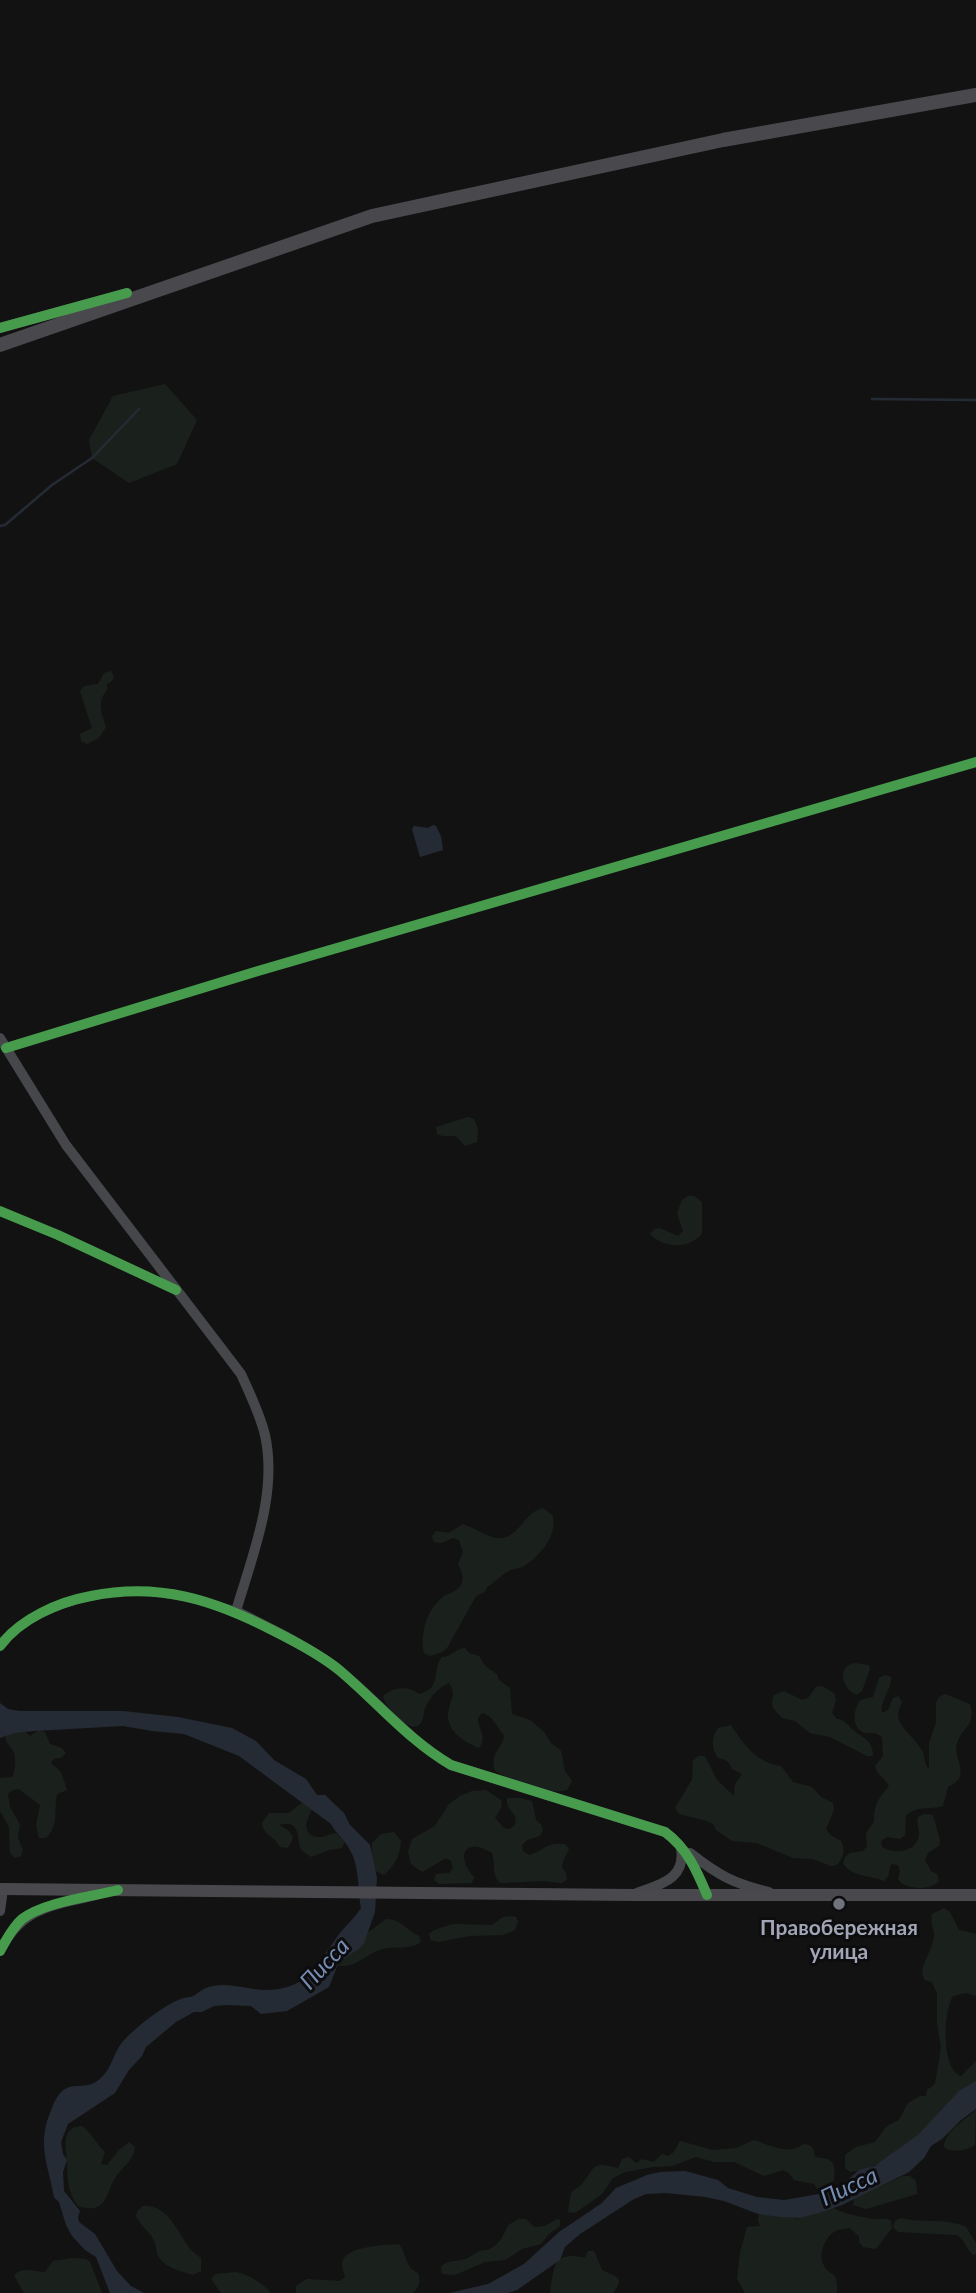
<!DOCTYPE html>
<meta charset="utf-8">
<style>
body{margin:0}
canvas{display:block;background:#121212}
</style>
<canvas width="976" height="2293"></canvas>
<script>
const context = document.querySelector('canvas').getContext('2d');
context.lineJoin = 'round';
function paint(path, color) {
  context.fillStyle = color;
  context.fill(path, 'evenodd');
}
function stroke(path, color, width, dash) {
  context.strokeStyle = color;
  context.lineWidth = width;
  context.lineCap = dash ? 'butt' : 'round';
  context.setLineDash(dash || []);
  context.stroke(path);
}
function drawText(font, color, halo, rows, align = 'center') {
  context.font = font + ' Lato,sans-serif';
  context.lineWidth = 6;
  context.setLineDash([]);
  context.textBaseline = 'middle';
  context.strokeStyle = halo;
  context.fillStyle = color;
  for (const [text, x, y, turn = 0] of rows) {
    context.save();
    context.translate(x, y);
    context.rotate((+turn || 0) * Math.PI / 180);
    context.textAlign = isNaN(turn) ? turn : align;
    if (halo) context.strokeText(text, 0, 0);
    context.fillText(text, 0, 0);
    context.restore();
  }
}
paint(new Path2D(`
 M165 384 197 420 177 464 129 483 92 458 89 440 113 396Z
 M111 671 114 677 112 681 107 684V690C96 703 102 713 106 727L99 738 87 744 81 741 80 734 92 728 80 691 84 686 98 684 104 673Z
 M468 1117 474 1119 478 1129 477 1142 465 1146 456 1136H443L437 1134 436 1127Z
 M688 1196H694L702 1202V1234C688 1249 665 1249 650 1234L654 1229 660 1228 678 1236 683 1231 677 1213 682 1200Z
 M543 1508 553 1516C557 1536 540 1556 524 1566 519 1569 514 1568 509 1571 500 1575 496 1582 487 1587L485 1592 476 1596 447 1648 442 1652 430 1656 424 1653C420 1633 427 1609 443 1597 449 1593 457 1592 461 1585 465 1578 461 1571 458 1564L463 1552 459 1540 453 1538 441 1543 434 1542 432 1536 436 1531 449 1533 463 1524C474 1528 486 1536 496 1538 519 1541 523 1512 543 1508Z
 M465 1648 469 1653 479 1656 486 1667 497 1674 499 1680 510 1688 512 1714 530 1720 544 1732 551 1743 561 1751 565 1771 572 1781 567 1790C549 1796 511 1780 495 1771 489 1752 503 1750 504 1735 496 1727 494 1716 482 1713L478 1718C478 1730 488 1737 479 1748 466 1743 448 1732 448 1716 448 1703 458 1695 449 1683 440 1686 430 1697 426 1706 423 1711 425 1712 423 1717 420 1733 407 1726 399 1718 392 1711 386 1706 383 1696 394 1687 408 1685 419 1694 443 1688 431 1671 442 1657 452 1657 455 1649 465 1648Z
 M855 1663 869 1665 870 1669 862 1691 857 1695C842 1690 836 1666 855 1663Z
 M885 1675 891 1677C892 1690 879 1701 882 1713L888 1710 893 1698 899 1696 902 1703C889 1723 912 1733 921 1749 926 1756 923 1763 929 1769V1743L936 1723V1703L939 1697 945 1694 970 1704C976 1726 963 1726 957 1743 953 1754 963 1765 960 1776 958 1782 953 1784 948 1787L943 1806C930 1810 916 1805 906 1816L905 1835 900 1839 887 1837 881 1841 882 1847C893 1854 913 1853 918 1839 922 1831 915 1825 918 1817L924 1814 933 1815 940 1840 939 1846 928 1853 925 1860 931 1871 937 1874 939 1881C928 1891 913 1889 901 1883L898 1878 900 1871 898 1865 891 1864 888 1876 884 1881C870 1875 851 1877 843 1863L845 1857 850 1853 863 1851 867 1846 866 1833 874 1822C873 1806 878 1799 889 1786 885 1778 877 1775 875 1766L883 1756 882 1737C876 1732 874 1734 866 1733 851 1730 853 1710 860 1700L873 1697 879 1678Z
 M822 1686 834 1693 836 1700 832 1713 837 1719H840C846 1722 849 1726 853 1730 864 1739 873 1740 873 1756H867L830 1737 810 1733 795 1721 782 1718 773 1708 772 1701 774 1695 784 1691 802 1700 808 1698 816 1687Z
 M731 1725C743 1744 757 1763 781 1766L793 1782 812 1787 821 1797 833 1803 834 1810 826 1829 830 1835 841 1841C845 1850 844 1857 837 1865L831 1866 813 1859 793 1858 757 1843 732 1841 716 1830 713 1824 707 1821 679 1814 675 1808 692 1780 693 1761 698 1756H705L717 1780 734 1796 735 1784 742 1774 732 1769C730 1762 726 1759 718 1758 711 1748 711 1738 718 1728Z
 M22 1729 30 1736 39 1730 45 1732 50 1744 62 1748 66 1753 61 1758H55L51 1763 61 1772 67 1790 57 1794C53 1811 60 1824 46 1838H39L36 1825 40 1805 19 1789 13 1790 8 1794 10 1807 20 1825 18 1838 23 1850 21 1856 15 1858 10 1853 9 1827 0 1811V1778L13 1777C15 1769 17 1758 13 1751 9 1743 5 1743 5 1734Z
 M486 1790 501 1800 502 1806 495 1818 504 1828 510 1829 515 1825C519 1812 505 1811 507 1798H520L532 1801 536 1820 541 1824 543 1830 540 1836 527 1840 522 1845 523 1851 529 1855C544 1852 544 1842 565 1844L569 1849 563 1861 562 1867 566 1873 567 1879 562 1883 542 1881 500 1883C491 1874 496 1864 492 1853 466 1837 454 1854 474 1877L472 1883 439 1884 434 1880 436 1874 449 1873 453 1868 451 1861 446 1858 422 1872 411 1864 408 1852 412 1839 435 1826 449 1804 460 1796 472 1791Z
 M304 1801 312 1809C307 1819 300 1836 319 1837 324 1838 331 1833 336 1833L345 1842 342 1848 329 1850 311 1857 301 1850C296 1836 301 1819 279 1825L289 1831 293 1837 291 1843 287 1848 280 1847C275 1836 263 1835 262 1823L269 1813H289Z
 M394 1832 401 1841C400 1856 395 1864 384 1875L372 1869V1843L381 1834Z
 M944 1908 950 1912 959 1930 976 1934V1996L966 1993 953 1996C943 2012 941 2069 961 2076L976 2061V2084C945 2112 893 2169 850 2172L845 2168V2155L856 2147 875 2142 887 2126 899 2120 908 2103 920 2096H926L927 2090 935 2084 941 2048 937 2022V1994L932 1982 925 1980 922 1974C923 1960 933 1949 934 1936 934 1928 930 1922 932 1914Z
 M509 1916 516 1917 518 1922 515 1930 503 1935 470 1936 438 1942 431 1940 429 1934 434 1930 453 1924 492 1925 503 1917Z
 M386 1919C401 1919 406 1930 419 1936L421 1942C410 1950 394 1946 382 1949 365 1954 352 1972 335 1964L364 1932 370 1931Z
 M976 2110 975 2145C966 2151 953 2153 944 2147 944 2132 966 2119 976 2110Z
 M82 2126C92 2133 96 2144 105 2152L101 2164 107 2165 119 2150 129 2142 135 2147C134 2160 124 2165 117 2175 105 2192 108 2216 78 2206 67 2191 68 2179 67 2162 66 2147 60 2127 82 2126Z
 M754 2140C770 2145 789 2156 803 2144L810 2145 814 2150 815 2157 828 2159 833 2163C836 2175 835 2186 824 2192L818 2190 814 2184 794 2180 789 2173 783 2170 764 2176 734 2162H714L696 2157 672 2166 653 2167 625 2172 613 2178 602 2194 575 2213 568 2212 571 2193C573 2190 577 2188 580 2186 596 2169 589 2160 618 2168L622 2159 629 2157 636 2163 642 2159 654 2162 662 2154 668 2156 674 2152 680 2141 713 2150 736 2148Z
 M903 2176H910L916 2181 917 2194 866 2209 853 2205 854 2198Z
 M143 2206C167 2204 176 2229 188 2246 191 2251 196 2254 201 2258V2271L193 2275C181 2271 165 2268 158 2256 156 2250 156 2244 153 2239 149 2230 140 2226 136 2216L138 2210Z
 M834 2208C840 2213 865 2218 874 2219 882 2220 884 2217 891 2221L892 2228 876 2249 863 2247 859 2242V2236L849 2228C845 2229 842 2229 838 2230 826 2233 818 2254 823 2264 830 2279 838 2267 837 2293H745L737 2279 740 2253 747 2227 760 2226 758 2220 759 2213 799 2219 802 2213Z
 M901 2218C922 2224 944 2217 966 2227L976 2243V2254L973 2255C966 2248 965 2240 957 2235L898 2232 893 2227 895 2221Z
 M519 2219H526L534 2227 545 2226 557 2219 560 2220V2226L549 2234 541 2244 522 2249 505 2260 485 2262 455 2275 442 2274 441 2267C447 2260 453 2262 462 2260 472 2258 476 2249 488 2250 500 2244 503 2237 508 2225Z
 M399 2244C408 2256 405 2268 418 2273 421 2282 419 2287 413 2293H296V2286L307 2279 340 2281 345 2277C344 2271 340 2265 343 2260 349 2246 385 2245 399 2244Z
 M588 2251H594L602 2270C615 2277 626 2276 613 2293H550C554 2267 553 2250 585 2258Z
 M72 2258 86 2259 90 2262 102 2293H24L14 2275C24 2266 33 2272 45 2272L53 2261Z
 M236 2272C249 2275 263 2283 271 2293H221L211 2279 216 2274Z`), '#1a211c');
paint(new Path2D(`
 M433 825 436 826 441 836 443 850 420 857 412 829 414 826 428 828Z
 M0 1703 8 1709 20 1711H123L178 1717 232 1728 256 1741 274 1760 306 1779 317 1795H325L344 1813 350 1825 370 1845 377 1878 375 1912 364 1943 360 1948 339 1962 329 1987 287 2011 261 2014 251 2006 227 2005 214 2006 202 2012H194L176 2022 146 2047 142 2056 129 2070 115 2093 68 2124 61 2142 63 2154 67 2160 63 2172 64 2191 80 2211 78 2217 79 2222 95 2234 117 2271 131 2286 144 2293H110L96 2257 85 2250 72 2236 66 2225 59 2202 54 2197C48 2163 36 2144 52 2108 67 2071 82 2097 102 2077 112 2067 113 2054 121 2044 130 2031 175 1995 191 1997 196 1995 200 1991 204 1989 223 1980 244 1989 263 1990 309 1991 317 1963 340 1933 347 1924 355 1918 361 1908 358 1891 359 1866 351 1852 346 1841 337 1835 331 1824L239 1756 184 1734 152 1731 123 1726 34 1731 14 1733 0 1738Z
 M976 2081V2109L961 2120 942 2139 931 2146 924 2158 909 2172 842 2205 822 2212 800 2218 780 2217 758 2214 724 2201 705 2197 666 2193 646 2194 634 2199 580 2234 565 2247 560 2260 517 2290 508 2293H449L488 2284 524 2264 559 2232 602 2203 616 2188 647 2175 660 2172 685 2171 718 2180 728 2188 757 2197 784 2200 819 2194 844 2183 859 2170 875 2166 880 2162 918 2135 959 2091Z`), '#252b34');
stroke(new Path2D(`
 M872 399 976 400
 M0 526 5 525 52 485 92 458 139 409`), '#252b34', 2.5);
stroke(new Path2D(`
 M6 1048 258 971 976 762
 M0 1211 58 1235 176 1290
 M0 1646C13 1629 32 1617 52 1609 116 1582 171 1590 236 1611`), '#46474b', 8);
stroke(new Path2D(`
 M0 328 127 293
 M0 1038 66 1145 241 1374C250 1394 260 1414 265 1435 278 1494 252 1556 236 1611 269 1628 304 1644 335 1667 375 1698 407 1739 451 1765L665 1832C687 1848 697 1871 707 1895
 M690 1853C718 1875 734 1884 769 1892
 M637 1893C661 1884 686 1879 681 1848
 M0 1911 3 1889
 M0 1951C23 1904 58 1905 105 1893`), '#46474b', 10);
stroke(new Path2D(`
 M0 1889 633 1895H976`), '#49494d', 12);
stroke(new Path2D(`
 M0 345 372 216 723 140 976 95`), '#49494d', 14);
stroke(new Path2D(`
 M0 328 127 293
 M6 1048 258 971 976 762
 M0 1211 58 1235 176 1290
 M0 1646C20 1619 58 1602 91 1596 159 1582 214 1600 274 1631 296 1642 319 1654 338 1669 376 1701 408 1740 451 1765L665 1832C687 1848 697 1871 707 1895
 M0 1951C6 1940 12 1928 22 1919 44 1902 90 1897 118 1890`), '#469c4c', 10);
for (const [x, y, r, color] of [
 [839,1904,7,"#70727c"]
]) {
  const dot = new Path2D();
  dot.arc(x, y, r, 0, 2 * Math.PI);
  context.fillStyle = color;
  context.fill(dot);
  stroke(dot, '#0d0c0e', 2.5);
}
drawText('bold 21px', '#a2a5b5', '#0d0c0e', [
 ["Правобережная",839,1928],
 ["улица",839,1952]
]);
drawText('italic 23px', '#768db3', '#0d0c0e', [
 ["Писса",325,1964,-47],
 ["Писса",849,2187,-25]
]);
</script>
